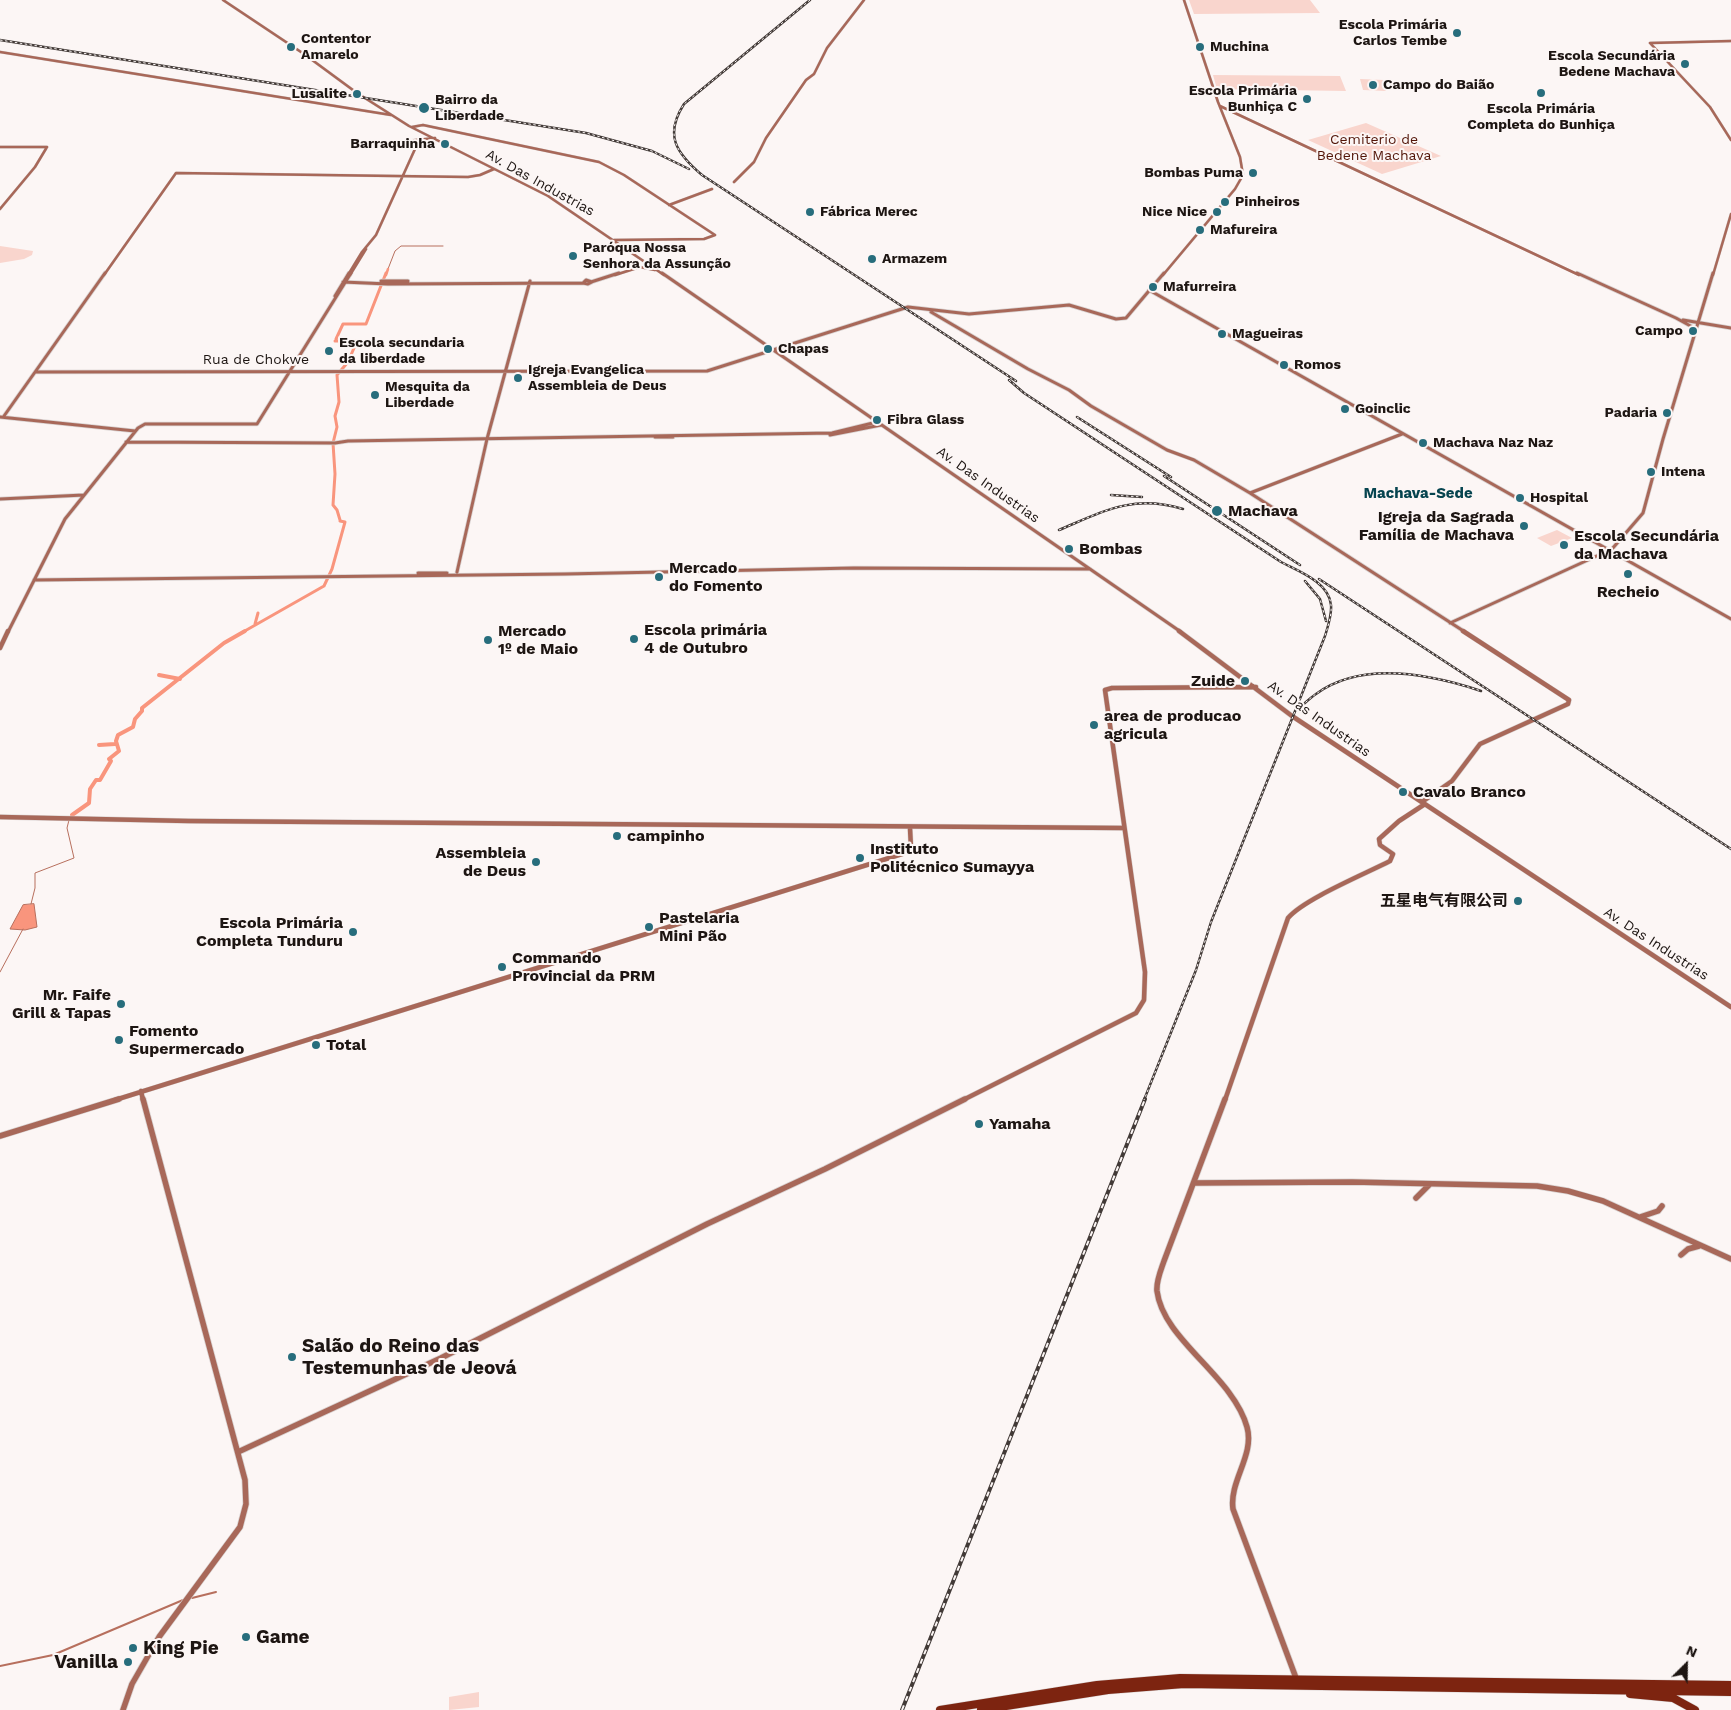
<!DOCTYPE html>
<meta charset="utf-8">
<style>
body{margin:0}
#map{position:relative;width:1731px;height:1710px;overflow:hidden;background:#fcf6f5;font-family:"Work Sans",sans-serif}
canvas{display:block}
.north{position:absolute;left:1661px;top:1640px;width:50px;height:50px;-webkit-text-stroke:4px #fcf6f5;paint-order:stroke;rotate:23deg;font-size:14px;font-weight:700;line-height:20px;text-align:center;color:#1d1512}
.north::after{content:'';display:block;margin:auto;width:18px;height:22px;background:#1d1512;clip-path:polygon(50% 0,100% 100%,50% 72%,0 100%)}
</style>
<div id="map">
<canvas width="1731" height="1710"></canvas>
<div class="north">N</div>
</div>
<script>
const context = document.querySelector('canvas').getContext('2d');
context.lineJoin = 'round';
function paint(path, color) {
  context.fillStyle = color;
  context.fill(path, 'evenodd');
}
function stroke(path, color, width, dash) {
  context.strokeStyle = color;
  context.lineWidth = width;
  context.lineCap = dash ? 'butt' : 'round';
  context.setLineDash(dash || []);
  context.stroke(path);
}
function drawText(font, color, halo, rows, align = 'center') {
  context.font = font + ' "Work Sans","Noto Sans SC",sans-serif';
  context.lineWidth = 4;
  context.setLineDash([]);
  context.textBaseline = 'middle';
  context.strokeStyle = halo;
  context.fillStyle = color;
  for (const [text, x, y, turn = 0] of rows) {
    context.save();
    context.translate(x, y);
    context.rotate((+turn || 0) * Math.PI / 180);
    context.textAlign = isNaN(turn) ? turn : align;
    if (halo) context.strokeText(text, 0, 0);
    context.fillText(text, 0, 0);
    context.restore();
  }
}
paint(new Path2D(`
 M1189 0H1310L1320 13 1194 14Z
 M1213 75 1340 76 1346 91 1217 89Z
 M1360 79 1384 80 1386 91 1363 90Z
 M1366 123 1441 156 1382 174 1308 140Z
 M0 246 33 251 32 255 24 259 0 263Z
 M1557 530 1572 538 1551 546 1537 538Z
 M479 1692V1707L449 1710V1697Z`), '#f9d5cd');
const water = new Path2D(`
 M34 904 37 927 25 930 10 929 23 905Z`);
paint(water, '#f9957d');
stroke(water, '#b76f5d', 1);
stroke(new Path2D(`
 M388 269 395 251 401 246H443
 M31 904 35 888V873L74 858 67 828 69 820
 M0 972 23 929`), '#b76f5d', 1);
stroke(new Path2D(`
 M192 1598 216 1592
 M0 1666 53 1655 183 1600`), '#b76f5d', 2);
stroke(new Path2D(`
 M386 275 388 269`), '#f9957d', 2.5);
stroke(new Path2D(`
 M336 339 343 324H366L386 273
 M335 341H357L348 362 337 375 339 402 335 416 337 427 333 443 335 474 333 505 337 510 340 520
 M255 624 258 613
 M243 632 324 586 332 569 345 522 340 521`), '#f9957d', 3);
stroke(new Path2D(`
 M159 675 180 679
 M99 745 115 744
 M72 815 89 803 90 789 96 780H100L111 761 109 759 119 751 116 741 118 735 133 727 135 719 142 711V708L224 643 245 631`), '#f9957d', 4);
const secondaryFar3 = new Path2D(`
 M223 0 304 54 357 93 409 126 548 196 664 275
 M1650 43 1710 107 1731 140
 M1650 43 1731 41
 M0 52 391 115
 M1220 106 1579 275
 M412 127 423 125 599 162 624 175 715 235 704 239 614 240
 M407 141 435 138
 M0 147H47
 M734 182 754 162 766 138 806 80 814 74 827 48 864 0
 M669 205 712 189
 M0 209 35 167 47 147
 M631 261 640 267 655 270
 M104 275 176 173 468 177 480 175 494 169
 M348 275 362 252 376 235 415 149 407 141
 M350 275 366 249
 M615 275 640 267
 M1163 275 1235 189 1243 175 1240 157 1218 102 1184 0
 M1713 275 1731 214`);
const secondaryFar2 = new Path2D(`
 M662 273 1181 632
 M1577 273 1676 318 1696 329
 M586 280 592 282 588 284 583 283Z
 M381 281H408
 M343 282 388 284 583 283
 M591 282 619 273
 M1149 290 1731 619
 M335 296 349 273
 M931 312 1028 369 1069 390 1091 406 1167 450 1194 460 1250 493 1465 632
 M1683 320 1731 328
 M36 372 707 371 908 307 969 314 1069 305 1116 319 1126 318 1164 273
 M4 416 105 273
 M0 417 135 431
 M830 435 881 425
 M655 437H673
 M126 442 335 443 348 441 832 433 877 422
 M1250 493 1402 434
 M0 499 84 495
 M457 572 487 439 530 281
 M418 573H447
 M34 580 565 574 854 568 1090 569
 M1450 623 1612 549 1643 513 1663 439 1713 273
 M8 632 65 519 138 428 145 424H257L351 273`);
const secondaryFar1 = new Path2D(`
 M1179 631 1292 716 1731 1007
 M0 648 8 631
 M1422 802 1452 781 1480 744 1568 704 1569 700 1463 631
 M0 817 189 821 1124 828
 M141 1091 143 1100
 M115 1100 902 854 911 848 910 828
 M963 1100 1136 1013 1144 1000 1145 972 1105 690 1112 688 1256 687
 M1225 1100 1288 918C1304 899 1365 874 1390 861L1393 854 1380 845 1379 839 1399 821 1425 804`);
const secondary = new Path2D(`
 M1225 1099 1164 1261C1161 1270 1156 1281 1157 1291 1163 1340 1233 1376 1247 1427 1255 1455 1229 1481 1233 1509L1296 1678
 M0 1136 119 1099
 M1194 1183 1352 1182 1537 1186 1568 1191 1603 1201 1731 1259
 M1416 1198 1430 1184
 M1640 1217 1658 1211 1662 1206
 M1681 1255 1688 1249 1699 1246
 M238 1452 441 1358 707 1224 825 1169 965 1099
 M123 1710 132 1684 159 1637 240 1527 246 1504 245 1480 143 1099`);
const highway = new Path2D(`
 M1630 1694 1673 1698 1695 1710
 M940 1710 1097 1685 1180 1678 1731 1685
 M981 1710 1108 1690 1184 1684 1731 1692`);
stroke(secondaryFar3, '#d8d2d1', 3);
stroke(secondaryFar2, '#d8d2d1', 4.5);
stroke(secondaryFar1, '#d8d2d1', 5.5);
stroke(secondary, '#d8d2d1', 7);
stroke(highway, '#d8d2d1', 9);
stroke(secondaryFar3, '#a86859', 2.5);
stroke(secondaryFar2, '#a86859', 3);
stroke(secondaryFar1, '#a86859', 4.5);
stroke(secondary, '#a86859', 5.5);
stroke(highway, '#7d2410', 8);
const railFar1 = new Path2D(`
 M810 0 684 104C664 135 676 153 702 175L1016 381
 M0 40 586 133 652 151 689 169
 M1009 380 1024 393 1281 562C1298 571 1329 582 1331 605 1332 615 1328 626 1325 636L1211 922 1196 970 1144 1100
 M1077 417 1171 477
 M1164 476 1300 565
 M1111 495 1142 497
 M1059 530C1104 511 1133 494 1183 509
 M1319 579 1731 849
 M1305 581 1320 599 1326 621
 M1298 709C1304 704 1310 698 1316 694 1363 660 1430 674 1481 691`);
const rail = new Path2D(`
 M902 1710 1145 1099`);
stroke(railFar1, '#423a37', 2.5);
stroke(rail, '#423a37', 4);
stroke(railFar1, '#fcf6f5', 1, [2.5]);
stroke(rail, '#fcf6f5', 2, [5]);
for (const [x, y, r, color] of [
 [1457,33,5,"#276d7c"],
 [291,47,5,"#276d7c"],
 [1200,47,5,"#276d7c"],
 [1685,64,5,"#276d7c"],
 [1373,85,5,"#276d7c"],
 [1541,93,5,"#276d7c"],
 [357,94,5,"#276d7c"],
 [1307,99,5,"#276d7c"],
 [424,108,6,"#276d7c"],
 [445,144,5,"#276d7c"],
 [1253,173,5,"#276d7c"],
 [1225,202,5,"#276d7c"],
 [810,212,5,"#276d7c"],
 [1217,212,5,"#276d7c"],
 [1200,230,5,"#276d7c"],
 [573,256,5,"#276d7c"],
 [872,259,5,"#276d7c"],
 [1153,287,5,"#276d7c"],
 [1693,331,5,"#276d7c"],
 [1222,334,5,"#276d7c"],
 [768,349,5,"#276d7c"],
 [329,351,5,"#276d7c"],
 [1284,365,5,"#276d7c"],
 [518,378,5,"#276d7c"],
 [375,395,5,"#276d7c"],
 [1345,409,5,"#276d7c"],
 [1667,413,5,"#276d7c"],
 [877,420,5,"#276d7c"],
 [1423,443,5,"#276d7c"],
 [1651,472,5,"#276d7c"],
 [1520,498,5,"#276d7c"],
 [1217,511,6,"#276d7c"],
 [1524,526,5,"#276d7c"],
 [1564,545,5,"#276d7c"],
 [1069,549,5,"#276d7c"],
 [1628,574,5,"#276d7c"],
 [659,577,5,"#276d7c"],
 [634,639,5,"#276d7c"],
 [488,640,5,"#276d7c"],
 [1245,681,5,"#276d7c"],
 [1094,725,5,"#276d7c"],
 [1403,792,5,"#276d7c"],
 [617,836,5,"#276d7c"],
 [860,858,5,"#276d7c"],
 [536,862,5,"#276d7c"],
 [1518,901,5,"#276d7c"],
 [649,927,5,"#276d7c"],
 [353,932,5,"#276d7c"],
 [502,967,5,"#276d7c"],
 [121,1004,5,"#276d7c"],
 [119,1040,5,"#276d7c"],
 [316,1045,5,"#276d7c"],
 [979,1124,5,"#276d7c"],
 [292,1357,5,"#276d7c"],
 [246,1637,5,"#276d7c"],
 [133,1648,5,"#276d7c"],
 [128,1662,5,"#276d7c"]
]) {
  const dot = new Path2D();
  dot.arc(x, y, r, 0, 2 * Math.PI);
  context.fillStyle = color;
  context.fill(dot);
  stroke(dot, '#fcf6f5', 2);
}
drawText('bold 14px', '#1d1512', '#fcf6f5', [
 ["Escola Primária",1447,25,"right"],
 ["Carlos Tembe",1447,41,"right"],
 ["Contentor",301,39],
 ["Amarelo",301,55],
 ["Muchina",1210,47],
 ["Escola Secundária",1675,56,"right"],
 ["Bedene Machava",1675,72,"right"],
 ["Campo do Baião",1383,85],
 ["Escola Primária",1297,91,"right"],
 ["Bunhiça C",1297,107,"right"],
 ["Lusalite",347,94,"right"],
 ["Bairro da",435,100],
 ["Liberdade",435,116],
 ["Escola Primária",1541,109,"center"],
 ["Completa do Bunhiça",1541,125,"center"],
 ["Barraquinha",435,144,"right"],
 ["Bombas Puma",1243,173,"right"],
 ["Pinheiros",1235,202],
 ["Fábrica Merec",820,212],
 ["Nice Nice",1207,212,"right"],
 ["Mafureira",1210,230],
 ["Paróqua Nossa",583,248],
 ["Senhora da Assunção",583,264],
 ["Armazem",882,259],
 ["Mafurreira",1163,287],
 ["Campo",1683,331,"right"],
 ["Magueiras",1232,334],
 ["Escola secundaria",339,343],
 ["da liberdade",339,359],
 ["Chapas",778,349],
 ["Romos",1294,365],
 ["Igreja Evangelica",528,370],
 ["Assembleia de Deus",528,386],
 ["Mesquita da",385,387],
 ["Liberdade",385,403],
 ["Goinclic",1355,409],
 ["Padaria",1657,413,"right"],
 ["Fibra Glass",887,420],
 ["Machava Naz Naz",1433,443],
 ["Intena",1661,472],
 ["Hospital",1530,498]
], 'left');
drawText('14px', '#531609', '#fcf6f5', [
 ["Cemiterio de",1374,140],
 ["Bedene Machava",1374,156]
]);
drawText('14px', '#1d1512', '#fcf6f5', [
 ["Av. Das Industrias",540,183,29],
 ["Rua de Chokwe",256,360],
 ["Av. Das Industrias",988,485,35],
 ["Av. Das Industrias",1319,719,35],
 ["Av. Das Industrias",1656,944,33]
]);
drawText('bold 15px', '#06444f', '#fcf6f5', [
 ["Machava-Sede",1418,494]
]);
drawText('bold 16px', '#1d1512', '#fcf6f5', [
 ["Machava",1228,511],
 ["Igreja da Sagrada",1514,517,"right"],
 ["Família de Machava",1514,535,"right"],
 ["Escola Secundária",1574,536],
 ["da Machava",1574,554],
 ["Bombas",1079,549],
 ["Mercado",669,568],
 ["do Fomento",669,586],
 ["Recheio",1628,592,"center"],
 ["Escola primária",644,630],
 ["4 de Outubro",644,648],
 ["Mercado",498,631],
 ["1º de Maio",498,649],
 ["Zuide",1235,681,"right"],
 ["area de producao",1104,716],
 ["agricula",1104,734],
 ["Cavalo Branco",1413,792],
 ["campinho",627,836],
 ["Instituto",870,849],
 ["Politécnico Sumayya",870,867],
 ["Assembleia",526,853,"right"],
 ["de Deus",526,871,"right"],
 ["五星电气有限公司",1508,901,"right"],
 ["Pastelaria",659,918],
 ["Mini Pão",659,936],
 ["Escola Primária",343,923,"right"],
 ["Completa Tunduru",343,941,"right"],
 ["Commando",512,958],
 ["Provincial da PRM",512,976],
 ["Mr. Faife",111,995,"right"],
 ["Grill & Tapas",111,1013,"right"],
 ["Fomento",129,1031],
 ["Supermercado",129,1049],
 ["Total",326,1045],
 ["Yamaha",989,1124]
], 'left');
drawText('bold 19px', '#1d1512', '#fcf6f5', [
 ["Salão do Reino das",302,1346],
 ["Testemunhas de Jeová",302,1368],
 ["Game",256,1637],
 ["King Pie",143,1648],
 ["Vanilla",118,1662,"right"]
], 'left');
</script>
